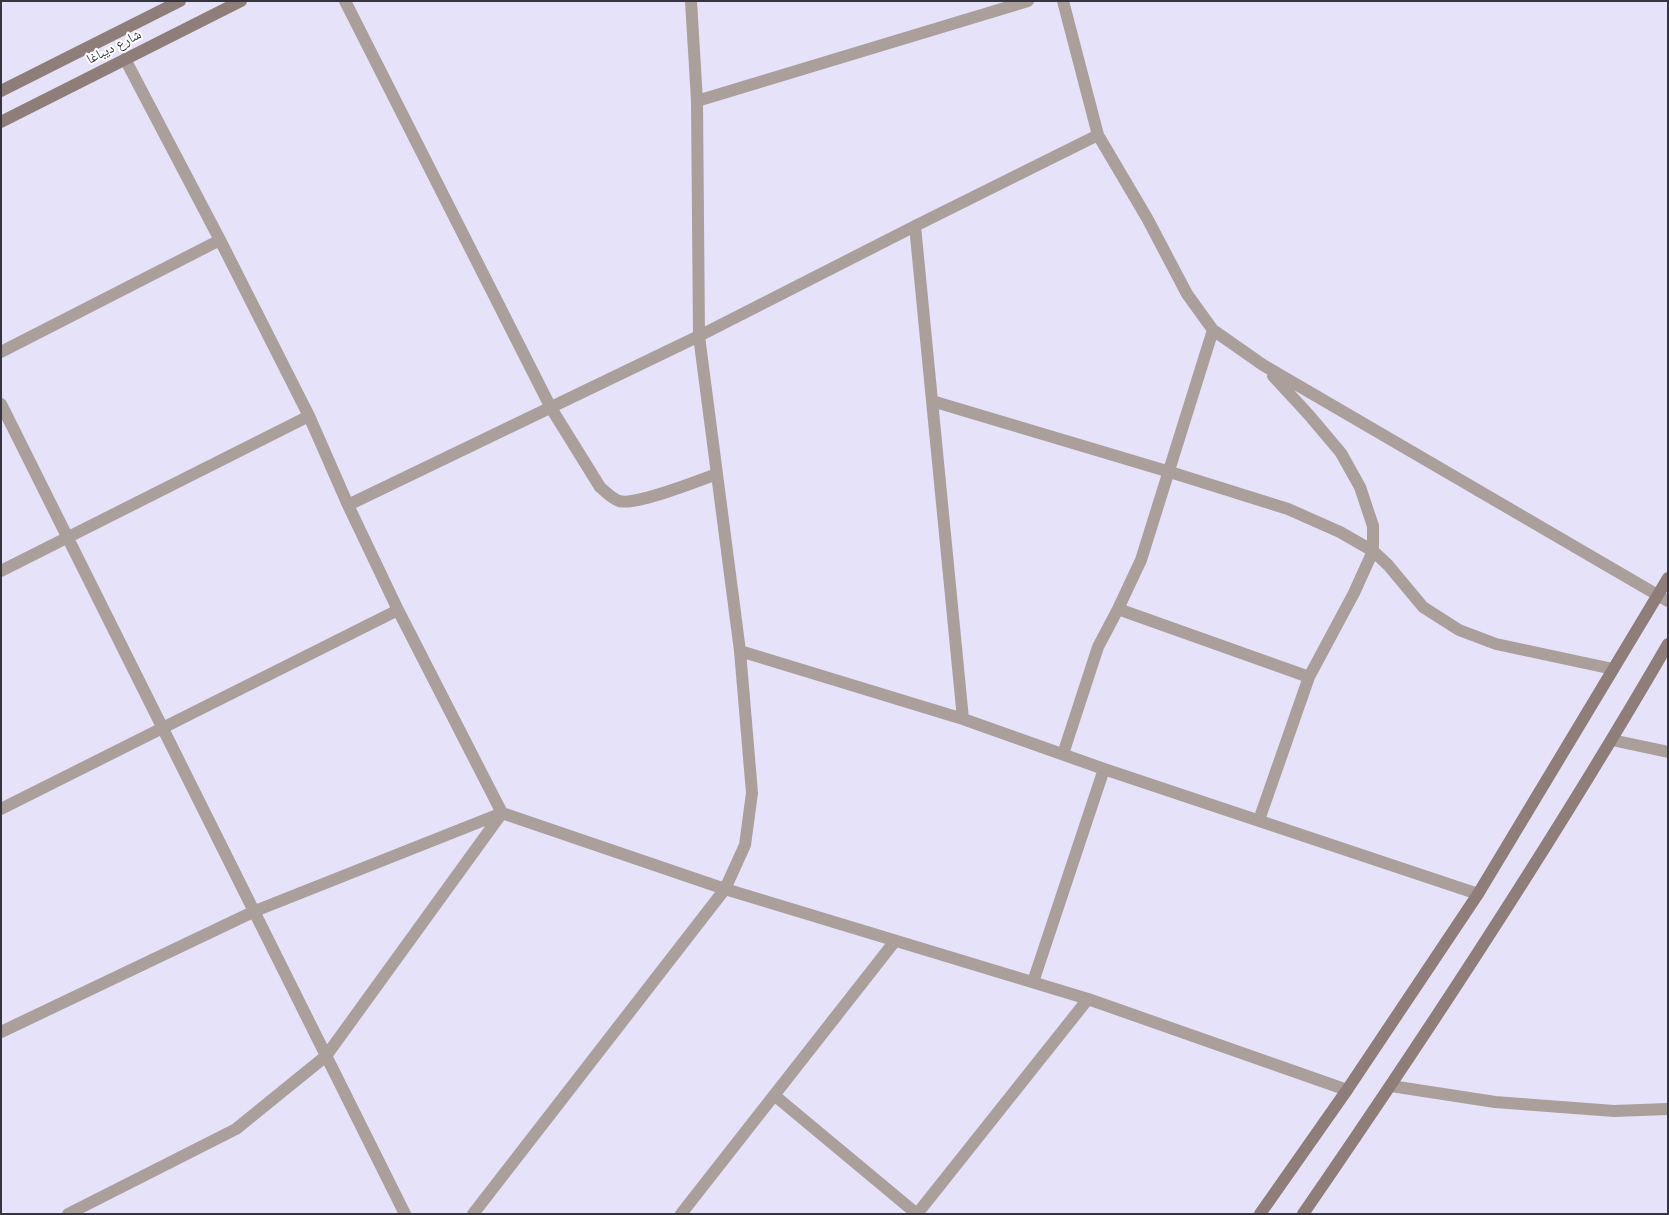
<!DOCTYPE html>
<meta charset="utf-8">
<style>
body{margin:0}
#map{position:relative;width:1669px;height:1215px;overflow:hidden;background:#e5e2fa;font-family:"Noto Sans",sans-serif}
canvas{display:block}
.frame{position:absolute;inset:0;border:2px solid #36353f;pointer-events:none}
</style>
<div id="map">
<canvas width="1669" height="1215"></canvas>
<div class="frame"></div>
</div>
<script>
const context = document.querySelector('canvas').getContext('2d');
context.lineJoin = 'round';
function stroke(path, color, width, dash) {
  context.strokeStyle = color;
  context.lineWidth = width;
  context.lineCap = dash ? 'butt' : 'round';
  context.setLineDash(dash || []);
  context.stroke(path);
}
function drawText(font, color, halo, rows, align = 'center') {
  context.font = font + ' "Noto Sans","Noto Naskh Arabic",sans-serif';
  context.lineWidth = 4;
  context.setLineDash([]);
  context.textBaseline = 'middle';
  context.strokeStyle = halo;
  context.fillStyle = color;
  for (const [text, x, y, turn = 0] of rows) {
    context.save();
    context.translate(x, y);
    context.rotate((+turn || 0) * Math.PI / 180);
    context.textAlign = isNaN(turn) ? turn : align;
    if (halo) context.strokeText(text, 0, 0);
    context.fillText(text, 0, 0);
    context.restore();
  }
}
stroke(new Path2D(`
 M345 1 551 408 600 487C606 492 611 498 619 501 635 506 698 481 717 474
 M1063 1 1098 135 1147 218 1187 294 1213 330 1263 365 1668 601
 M697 101 1028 1
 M915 226 963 719
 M1 352 220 240
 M932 401 1170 472 1288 509 1340 532 1373 551 1388 565 1423 607 1459 630 1496 644 1613 669
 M1 404 405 1214
 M348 505 699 336 915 226 1098 135
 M1 571 309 416
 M1118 609 1309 677
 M740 651 963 719 1104 769 1478 894
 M1612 740 1668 752
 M1063 754 1098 647 1118 609 1141 560 1213 330
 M1 809 398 610
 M1259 820 1309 677 1354 593 1373 551V526L1360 487 1341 453 1309 415 1273 376
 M1033 982 1104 769
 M1 1032 255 911 502 813 398 610 348 505 309 416 220 240 125 59
 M1391 1086 1495 1102 1614 1111 1668 1109
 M774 1095 917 1214
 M68 1214 236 1129 326 1056 502 813 725 889 1088 999 1347 1090
 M473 1214 725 889 745 845 752 793 740 651 699 336 697 101 691 1
 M681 1214 895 941
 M917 1214 1088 999`), '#ab9f9b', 12);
stroke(new Path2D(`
 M1 91 180 1
 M1 122 241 1
 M1260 1214 1347 1090 1478 894 1668 578
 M1303 1214C1431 1028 1555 839 1668 644`), '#8e7d78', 12);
drawText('14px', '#36353f', '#fff', [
 ["شارع ديباغا",114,47,-27]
]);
</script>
